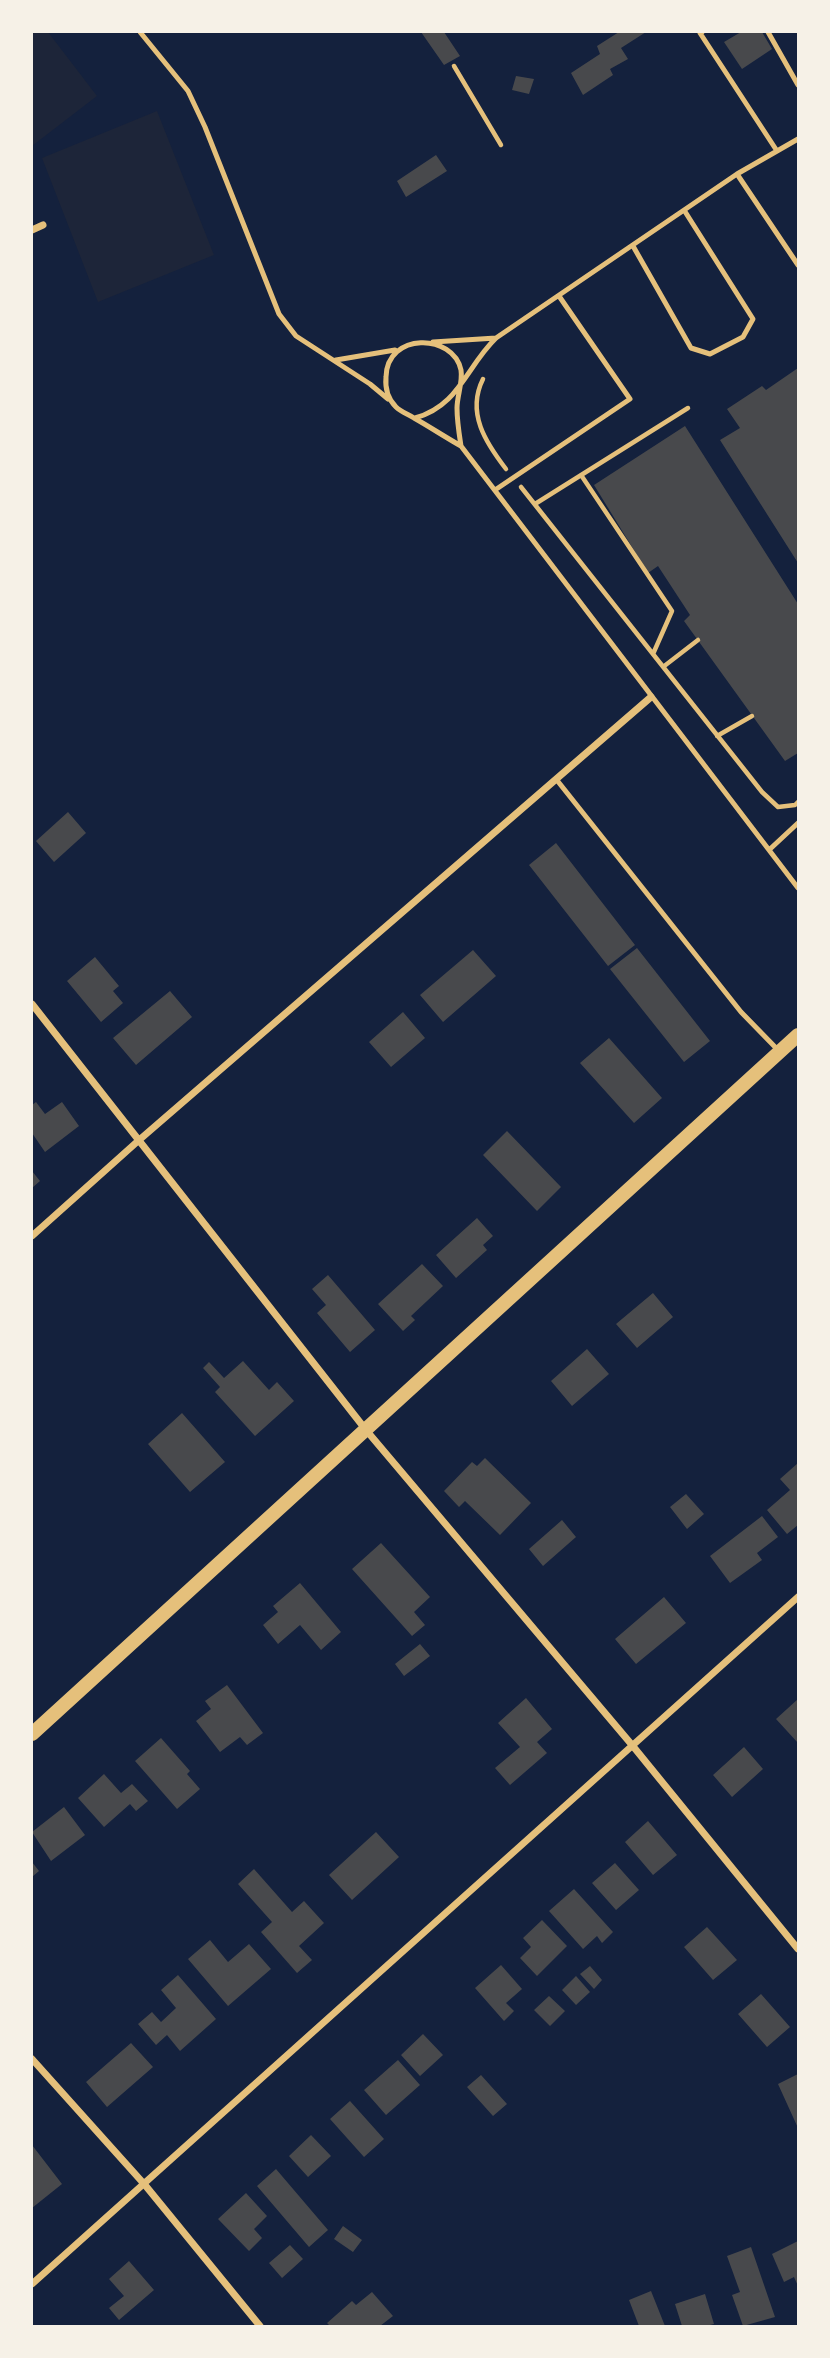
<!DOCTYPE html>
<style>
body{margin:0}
#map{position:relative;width:830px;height:2358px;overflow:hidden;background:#14213d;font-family:"Public Sans",sans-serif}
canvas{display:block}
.frame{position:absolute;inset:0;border:33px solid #f6f1e7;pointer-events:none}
</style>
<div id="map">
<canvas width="830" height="2358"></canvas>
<div class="frame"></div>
</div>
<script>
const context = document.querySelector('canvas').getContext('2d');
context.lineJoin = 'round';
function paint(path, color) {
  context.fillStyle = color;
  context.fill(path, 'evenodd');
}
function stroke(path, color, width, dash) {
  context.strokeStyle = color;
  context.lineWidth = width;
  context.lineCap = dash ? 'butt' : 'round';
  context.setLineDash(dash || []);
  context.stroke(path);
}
paint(new Path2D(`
 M32 32H48L97 96 32 146Z
 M157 111 214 255 98 302 42 158Z`), '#1d2539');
paint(new Path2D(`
 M421 32H444L460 56 444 65Z
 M619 32H646L621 48 628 59 610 69 613 75 583 95 571 73 600 54 597 46Z
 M741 32H762L772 49 742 69 724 42Z
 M516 76 534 79 529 94 512 90Z
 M436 155 447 171 406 197 397 181Z
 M798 368V563L720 440 740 428 727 409 762 386 766 390Z
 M685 426 798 604V753L785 761 684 621 690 615 658 566 648 573 594 485Z
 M68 812 86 833 54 862 36 841Z
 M556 843 635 945 608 966 529 865Z
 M637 948 710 1041 684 1062 610 969Z
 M473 950 496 976 443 1022 420 995Z
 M95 957 119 986 113 991 123 1003 101 1022 67 981Z
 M170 991 192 1017 136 1065 113 1038Z
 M403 1012 425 1038 391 1067 369 1042Z
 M609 1038 662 1098 634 1123 580 1063Z
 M36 1102 45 1114 62 1102 79 1126 45 1152 32 1133V1105Z
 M507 1131 561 1187 537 1211 483 1155Z
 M32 1171 40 1181 32 1188Z
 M477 1218 493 1236 483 1245 487 1250 456 1278 436 1255Z
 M422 1264 443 1286 411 1316 415 1320 403 1331 378 1304Z
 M328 1275 375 1330 350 1352 317 1313 326 1305 312 1289Z
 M653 1293 673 1317 637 1348 616 1324Z
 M587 1349 609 1374 572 1406 551 1381Z
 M243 1361 269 1390 277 1382 294 1401 255 1436 215 1392 220 1387 203 1368 209 1362 224 1378Z
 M182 1413 225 1462 190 1492 148 1444Z
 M485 1458 531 1503 500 1535 465 1501 459 1507 444 1491 472 1462 477 1466Z
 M798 1463V1525L787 1534 767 1510 790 1490 780 1479Z
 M686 1494 704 1514 687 1529 670 1507Z
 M762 1516 778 1537 757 1553 762 1560 730 1583 710 1556Z
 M562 1520 576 1537 543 1566 529 1549Z
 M381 1543 430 1597 414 1612 425 1625 412 1636 352 1569Z
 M300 1583 341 1632 321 1650 300 1625 278 1644 263 1625 278 1612 273 1606Z
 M664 1597 686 1623 636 1664 615 1639Z
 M420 1644 430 1656 404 1676 395 1664Z
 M227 1685 263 1733 247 1745 240 1737 220 1752 196 1721 211 1709 205 1701Z
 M526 1698 552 1729 537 1742 547 1753 510 1785 495 1768 520 1747 498 1723Z
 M798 1699V1743L776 1719Z
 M161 1738 190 1771 187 1774 200 1789 177 1809 135 1761Z
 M744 1747 763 1769 732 1797 713 1775Z
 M104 1774 121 1793 132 1784 148 1801 136 1811 130 1804 104 1827 78 1798Z
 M64 1807 85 1835 51 1861 32 1832Z
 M648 1821 677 1855 653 1875 625 1842Z
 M376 1832 399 1857 352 1900 329 1875Z
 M32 1862 39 1871 32 1877Z
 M615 1863 639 1890 616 1910 592 1883Z
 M254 1869 292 1912 304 1901 324 1923 299 1946 312 1960 297 1973 261 1932 272 1922 238 1884Z
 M574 1889 613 1932 602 1943 597 1936 583 1949 549 1911Z
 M542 1920 567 1946 537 1976 520 1958 531 1947 523 1938Z
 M707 1927 737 1960 713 1980 684 1947Z
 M210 1940 228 1962 249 1944 271 1969 228 2006 188 1959Z
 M501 1965 522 1989 506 2003 514 2011 504 2021 475 1988Z
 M590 1966 602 1980 594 1989 580 1974Z
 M178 1975 216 2019 180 2051 167 2035 156 2045 138 2024 152 2012 161 2022 176 2008 161 1990Z
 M576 1976 590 1992 576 2005 562 1990Z
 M761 1994 790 2027 767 2047 738 2014Z
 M549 1996 565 2011 550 2026 534 2010Z
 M423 2034 443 2055 420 2076 401 2055Z
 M131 2043 153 2067 107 2107 86 2082Z
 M398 2060 420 2085 386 2115 364 2090Z
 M798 2074V2128L778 2084Z
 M481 2075 507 2104 493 2116 467 2087Z
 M350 2101 384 2139 364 2157 330 2119Z
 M311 2135 331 2156 308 2177 289 2156Z
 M32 2145 62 2184 32 2208Z
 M276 2169 328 2230 309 2247 257 2186Z
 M246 2193 267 2216 254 2229 262 2238 249 2251 218 2219Z
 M343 2226 362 2240 353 2252 334 2239Z
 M798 2241V2286L794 2277 784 2282 772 2254Z
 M290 2245 303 2259 282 2278 269 2263Z
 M751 2247 775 2317 743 2326 732 2295 740 2292 727 2256Z
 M129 2261 154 2290 119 2320 109 2308 124 2296 109 2279Z
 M651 2291 665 2326H639L629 2300Z
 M372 2292 393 2316 380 2326H330L327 2323 352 2301 356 2305Z
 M705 2294 714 2324 706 2326H682L675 2304Z`), '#48494c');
stroke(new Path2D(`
 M454 66 501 145
 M483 379C466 413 486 443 506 469
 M581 475 672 611 653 654
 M521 487 762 792 778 807 795 805 798 802
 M535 504 688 408
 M663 667 698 640
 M717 736 752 716`), '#e5c07b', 4.5);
stroke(new Path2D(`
 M140 32 188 91 205 127 279 314 296 336 370 384 388 399
 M702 32 700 33 777 151
 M768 32 798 85
 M737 174 798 265
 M633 246 691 348 710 354 743 337 753 319 684 210
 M433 342 496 338
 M336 360 395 350
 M415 418C459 406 466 367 496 338L737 174 798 139
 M461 446C445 437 430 427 414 418 408 414 401 412 396 407 388 399 385 388 386 377 387 332 453 333 461 370 463 382 457 396 457 408 457 421 459 433 461 446L798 888
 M495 490 630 399 559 296
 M556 779 741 1012 778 1050
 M769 850 798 823`), '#e5c07b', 5);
stroke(new Path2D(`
 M32 230 43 225
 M32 1004 366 1430 632 1745 798 1949
 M32 1236 138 1141 651 697
 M32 2059 145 2185 260 2326
 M32 2284 798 1597`), '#e5c07b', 7);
stroke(new Path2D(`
 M32 1734 798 1035`), '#e5c07b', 14);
</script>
